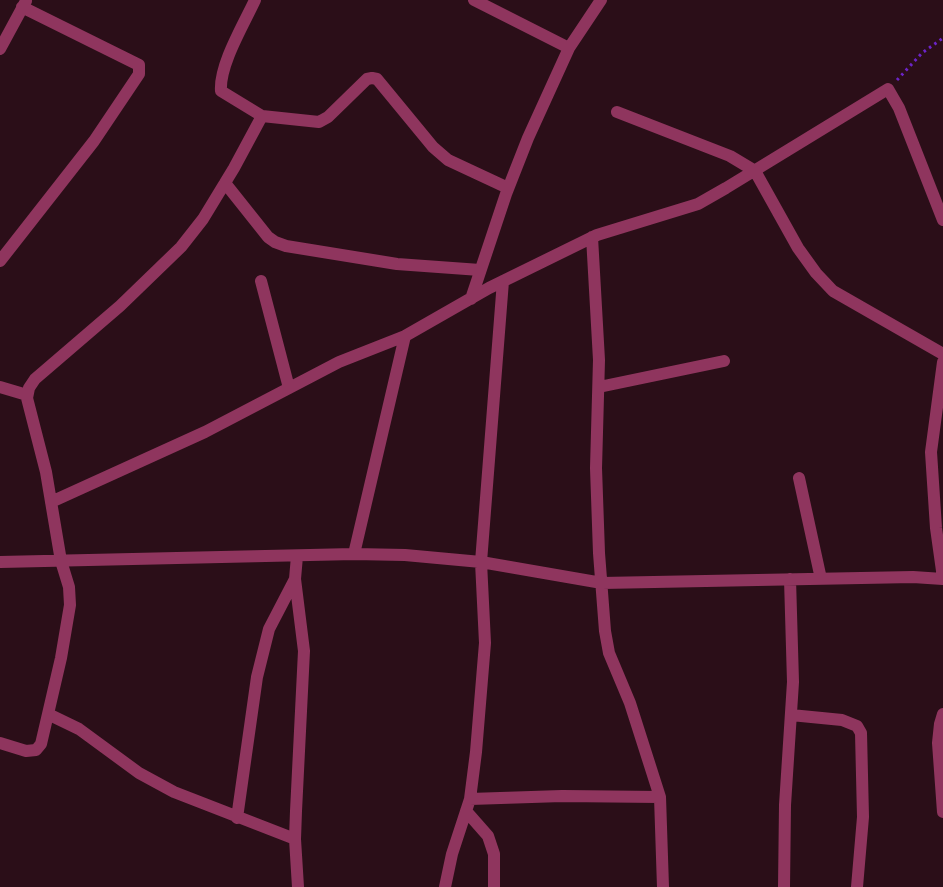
<!DOCTYPE html>
<style>
body{margin:0}
canvas{display:block;background:#2b0e18}
</style>
<canvas width="943" height="887"></canvas>
<script>
const context = document.querySelector('canvas').getContext('2d');
context.lineJoin = 'round';
function stroke(path, color, width, dash) {
  context.strokeStyle = color;
  context.lineWidth = width;
  context.lineCap = dash ? 'butt' : 'round';
  context.setLineDash(dash || []);
  context.stroke(path);
}
stroke(new Path2D(`
 M897 80 922 53 943 38`), '#6c24c8', 3, [2.5, 4]);
stroke(new Path2D(`
 M255 0C244 24 219 65 221 91L262 116 319 122 328 117 367 79 372 78 377 79 433 147 448 160 508 188
 M474 0 569 48
 M0 49 26 1
 M617 112 730 156 755 171 798 248 816 273 833 291 943 354
 M225 183 268 237 275 242 286 246 397 264 480 270
 M592 237 599 360 596 468 599 553 605 631 609 653 630 703 660 797 663 887
 M0 261 94 141 139 74V65L22 7
 M261 281 289 388
 M471 299 506 194 528 138 569 48 601 0
 M943 362 931 452 936 528 943 578
 M0 387 27 395
 M599 387 724 361
 M799 478 821 579
 M51 502 205 432 339 362 405 336 489 288 597 235 698 204 726 188 888 89 899 108 943 220
 M354 554 405 336
 M297 556 295 579 304 651 296 811 295 839 298 887
 M0 562 354 554 405 555 481 562 602 583 913 577 943 579
 M48 714 79 729 139 773 174 792 295 839
 M943 714 940 724 938 743 943 812
 M791 715 842 720 857 726 861 733 863 817 857 887
 M0 743 26 751 36 750 41 744 61 658 70 605 69 587 61 561 46 472 27 398 29 388 35 379 120 306 181 247 203 219 234 168 262 116
 M470 799 562 796 660 797
 M466 811 488 836 494 854V887
 M237 818 257 677 269 629 295 579
 M445 887 452 854 470 799 476 752 485 643 481 562 503 281
 M784 887 785 805 793 682 790 579`), '#8f355e', 12);
</script>
